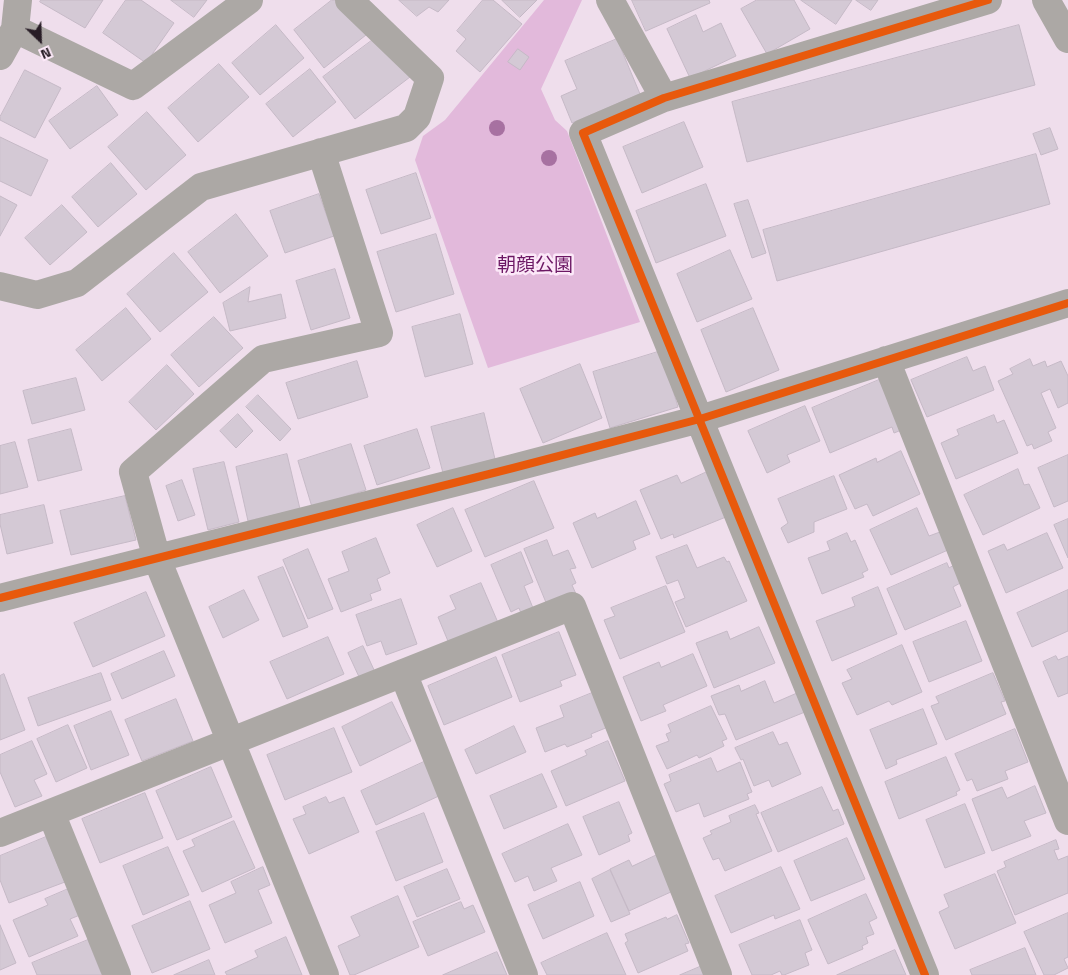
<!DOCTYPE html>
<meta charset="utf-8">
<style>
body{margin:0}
#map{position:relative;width:1068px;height:975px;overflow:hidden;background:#efdeec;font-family:"Titillium Web",sans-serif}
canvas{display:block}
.north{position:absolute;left:15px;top:15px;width:50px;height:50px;-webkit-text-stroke:4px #fce8f8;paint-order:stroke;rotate:156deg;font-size:14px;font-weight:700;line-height:20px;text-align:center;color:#281d26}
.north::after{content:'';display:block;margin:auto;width:18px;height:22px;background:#281d26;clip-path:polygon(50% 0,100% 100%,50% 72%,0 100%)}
</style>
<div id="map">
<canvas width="1068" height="975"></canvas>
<div class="north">N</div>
</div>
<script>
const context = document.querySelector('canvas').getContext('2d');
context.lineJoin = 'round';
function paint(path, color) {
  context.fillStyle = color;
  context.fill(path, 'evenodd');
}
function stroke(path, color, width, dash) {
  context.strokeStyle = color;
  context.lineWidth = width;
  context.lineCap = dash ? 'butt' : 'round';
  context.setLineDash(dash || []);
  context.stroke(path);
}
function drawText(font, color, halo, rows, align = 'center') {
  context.font = font + ' "Titillium Web","Noto Sans JP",sans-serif';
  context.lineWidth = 5;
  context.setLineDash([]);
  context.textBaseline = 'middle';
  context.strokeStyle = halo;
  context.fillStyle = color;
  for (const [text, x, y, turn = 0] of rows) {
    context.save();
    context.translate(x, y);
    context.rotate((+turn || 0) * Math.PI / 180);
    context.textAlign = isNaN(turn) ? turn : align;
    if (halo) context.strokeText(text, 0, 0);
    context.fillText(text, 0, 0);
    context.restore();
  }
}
paint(new Path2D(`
 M544 0H582L541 89 555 120 567 131 640 322 488 368 415 160 423 136 445 120Z`), '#e2b9db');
const building = new Path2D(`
 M41 0H103L85 28 40 2Z
 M126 0H141L174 23 146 63 103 33Z
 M171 0H207L194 17Z
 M332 0H338L366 35 324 68 294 30Z
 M399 0H449L438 12 429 7 417 16Z
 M483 0H493L522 24 480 72 456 51 466 39 457 31Z
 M502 0H537L520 17Z
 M632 0H709L710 3 646 31Z
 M757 0H794L810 29 767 54 741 9Z
 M801 0H852L836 24Z
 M856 0H878L871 10Z
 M696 15 703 32 721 23 736 56 690 78 667 29Z
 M276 25 304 58 260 95 232 63Z
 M1019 25 1035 85 747 162 732 102Z
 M378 36 410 77 355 119 323 77Z
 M617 39 640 94 572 123 561 96 577 89 565 61Z
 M518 49 529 57 520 70 508 62Z
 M219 64 249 97 198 142 168 108Z
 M310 69 336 102 293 137 266 104Z
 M25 70 61 88 35 138 0 120V117Z
 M97 86 118 115 70 149 49 121Z
 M147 112 186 155 146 190 108 147Z
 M684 122 703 167 642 193 623 147Z
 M1050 128 1058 149 1041 155 1033 134Z
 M0 137 48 160 31 196 0 181Z
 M1036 154 1050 204 777 281 763 230Z
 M111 163 137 194 98 227 72 197Z
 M416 173 431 218 381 234 366 190Z
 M706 184 726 236 656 263 636 211Z
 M319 194 334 236 285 253 270 211Z
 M0 196 17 205 0 236Z
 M748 200 766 253 752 258 734 204Z
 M62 205 87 232 50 265 25 238Z
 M236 214 268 256 220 293 188 252Z
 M436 234 454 294 396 312 377 252Z
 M730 250 752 299 697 322 677 274Z
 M174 253 208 292 160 332 127 294Z
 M335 269 350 318 311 330 296 281Z
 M250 287 248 302 281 294 286 318 230 331 223 303Z
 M126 308 151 339 102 381 76 350Z
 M753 308 779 370 726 392 701 330Z
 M460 314 473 364 425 377 412 327Z
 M214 317 243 348 199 387 171 355Z
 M661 351 678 407 610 428 593 372Z
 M967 357 973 371 985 366 994 390 927 417 911 380Z
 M1030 359 1033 366 1045 361 1047 367 1061 361 1068 376V403L1058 408 1050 389 1041 393 1056 428 1048 432 1052 441 1034 449 1032 444 1027 446 998 381 1013 374 1010 369Z
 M357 361 368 397 298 419 286 383Z
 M580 364 602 418 543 443 520 389Z
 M167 365 194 394 156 430 129 402Z
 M76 378 85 410 32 424 23 391Z
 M879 380 904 429 894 433 892 427 830 453 812 408Z
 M258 395 291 429 280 441 246 407Z
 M805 406 820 441 787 455 790 462 767 473 748 431Z
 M484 413 495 459 443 473 431 427Z
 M238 414 253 431 236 448 220 431Z
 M994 415 997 423 1004 420 1018 453 956 479 941 443 959 435 957 430Z
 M71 429 82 470 38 481 28 440Z
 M417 429 430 468 377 485 364 446Z
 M15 442 28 487 0 494V446Z
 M351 444 366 490 312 507 298 461Z
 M901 451 920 494 873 516 867 504 855 509 839 475 876 458 877 462Z
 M287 454 300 509 248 521 236 467Z
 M1068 455V501L1054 507 1038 468Z
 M224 462 239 522 208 530 193 469Z
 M1018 469 1024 485 1029 484 1040 508 983 535 964 495Z
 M707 472 726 517 674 538 673 534 661 539 640 490 677 475 681 483Z
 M834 476 847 509 814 522V532L788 543 781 528 788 523 778 499Z
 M182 480 195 515 178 521 166 486Z
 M534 481 554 528 485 557 465 510Z
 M125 496 136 540 71 555 60 511Z
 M636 501 650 534 633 541 636 549 592 568 573 523 595 513 597 518Z
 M44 505 53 543 7 554 0 524V515Z
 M453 508 472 551 437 567 417 525Z
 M917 508 929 536 940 532 948 550 891 575 870 530Z
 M1068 519V558L1054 525Z
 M847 533 851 542 855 540 868 570 862 573 864 577 822 594 808 558 830 550 827 542Z
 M1047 533 1063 568 1006 593 988 551 1004 544 1007 550Z
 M376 538 390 573 377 579 381 590 370 594 372 600 341 612 328 579 349 571 342 552Z
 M547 540 553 556 568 550 576 568 570 569 576 583 572 585 576 594 547 605 524 549Z
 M687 545 697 568 724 557 727 562 729 561 747 601 686 627 675 602 685 598 678 580 667 584 656 557Z
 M308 549 333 609 308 619 283 560Z
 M521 552 533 582 524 586 533 608 521 613 519 608 511 612 491 565Z
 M947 563 949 568 954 565 962 582 953 587 961 606 905 630 887 589Z
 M283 567 308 627 283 637 258 577Z
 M481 583 499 625 450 646 438 617 456 609 450 596Z
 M666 586 685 632 620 659 604 620 615 616 611 608Z
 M878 587 897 634 832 661 816 621 855 606 852 598Z
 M244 590 259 620 223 638 209 607Z
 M1068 590V631L1032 647 1017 613Z
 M146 592 165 636 93 667 74 623Z
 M401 599 417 644 386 655 381 641 367 646 356 615Z
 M966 621 982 661 929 682 913 642Z
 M759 627 775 663 714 688 696 643 727 631 730 639Z
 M559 632 576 675 560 681 562 686 520 702 502 655Z
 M328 637 344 674 287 699 270 662Z
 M902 645 922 692 892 705 889 701 857 715 842 683 852 679 847 670Z
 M363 646 375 672 360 679 348 653Z
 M164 651 175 676 122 699 111 674Z
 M693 654 707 686 663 705 666 711 641 721 623 677 659 662 661 667Z
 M1056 656 1058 660 1068 656V693L1058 697 1043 662Z
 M496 657 512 697 444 725 428 686Z
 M101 673 111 700 38 726 28 698Z
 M993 673 1005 701 1001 702 1006 714 946 740 931 706 939 703 936 697Z
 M4 674 25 730 0 740V676Z
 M765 681 774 703 797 693 805 712 736 740 725 714 719 715 711 696 739 685 741 691Z
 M597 691 608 727 591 734 592 737 567 747 565 744 545 752 536 728 564 717 560 706Z
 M176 699 193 741 142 761 125 720Z
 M392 702 411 741 360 766 342 727Z
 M711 706 727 739 722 741 724 746 699 758 697 755 667 769 656 746 669 741 666 734 671 732 668 725Z
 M923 709 937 744 896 760 897 764 886 769 870 730Z
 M111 711 129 755 91 770 74 726Z
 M68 725 87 768 56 782 37 739Z
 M514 726 526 752 476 774 465 750Z
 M334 728 352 772 285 800 267 755Z
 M1015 729 1028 762 1005 771 1008 779 977 791 972 779 967 781 955 754Z
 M773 732 779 745 787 742 801 774 772 787 769 780 754 786 743 759 741 760 735 748Z
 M32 741 47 774 34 780 42 796 15 807 0 772V755Z
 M608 741 625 781 566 806 551 771 587 755 585 751Z
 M946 757 960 790 956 792 957 795 899 819 885 782Z
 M711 758 717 772 740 762 752 792 747 794 749 799 704 817 699 803 676 812 664 784 671 781 669 775Z
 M426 761 441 795 376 825 361 791Z
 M211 767 232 817 177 840 156 791Z
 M542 774 557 807 504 829 490 796Z
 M1035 786 1046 813 1024 821 1031 836 992 851 972 799 1002 787 1007 798Z
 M822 787 833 811 838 809 844 824 778 852 761 813Z
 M145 793 163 838 100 863 82 819Z
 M326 797 329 803 344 797 359 832 309 854 293 819 306 814 303 807Z
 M619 802 632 833 628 835 630 841 599 855 583 817Z
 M965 804 985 853 945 868 926 820Z
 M755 805 759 813 756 814 772 851 725 871 719 858 713 860 703 838 712 834 710 831 731 822 729 816Z
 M424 813 443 862 396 881 376 832Z
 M234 821 255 868 202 892 183 851 195 846 192 840Z
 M568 824 582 855 551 868 557 881 534 891 528 876 515 882 502 854Z
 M46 837 65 882 9 903 0 880V856Z
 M847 838 865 879 811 901 794 861Z
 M1056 840 1059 849 1054 850 1058 860 1068 856V893L1015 915 997 871 1006 867 1004 862Z
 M168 847 189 895 143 915 123 866Z
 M657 855 673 891 629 911 610 869 629 860 632 866Z
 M263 867 270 885 258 890 272 923 225 943 209 905 236 893 231 882Z
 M781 867 800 909 775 919 774 915 731 933 715 896Z
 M447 869 460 899 417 917 404 887Z
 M610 870 630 914 611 922 592 879Z
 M995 874 1016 923 955 949 939 912 949 907 944 895Z
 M580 882 594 916 543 939 528 905Z
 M73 887 85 913 70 919 78 936 29 957 13 920 48 905 45 899Z
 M866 894 877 918 869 922 874 934 866 937 868 943 862 946 863 949 828 964 808 920Z
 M398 896 419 947 354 975H350L338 946 360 936 351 917Z
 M190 901 210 949 152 973 132 926Z
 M461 902 464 909 473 905 485 932 428 956 413 922Z
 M1068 913V957L1064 959 1068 968 1054 975H1044L1024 932Z
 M677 915 689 943 685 944 688 951 638 973 625 943 628 941 625 934 666 917 667 919Z
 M800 920 812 950 805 953 809 965 784 975H782L780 971 771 975H752L739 945Z
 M0 925 16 963 0 970Z
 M607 933 626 975H547L541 963Z
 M286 937 302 975H227L225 972 258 957 255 951Z
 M88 940 102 975H37L32 963Z
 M1025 948 1036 975H972L970 970Z
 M895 950 906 975H837Z
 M497 952 507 975H443Z
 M209 960 215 975H174Z
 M702 966 706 975H680Z`);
paint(building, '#d4c9d5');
stroke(building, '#c5b9c6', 1);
stroke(new Path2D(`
 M610 0 664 98
 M1046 0 1068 39
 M15 29 133 86 249 0
 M0 56 15 29 18 0
 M321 152 379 333 263 359 133 472 157 559 325 975
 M0 286 37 295 77 283 201 187 406 128 417 117 430 78 349 0
 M886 360 1068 821
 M0 598 513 468 700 419 1068 303
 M403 673 524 975
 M51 813 117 975
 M0 833 572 606 718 975
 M925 975 583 133 664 98 988 0`), '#aca8a5', 28);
stroke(new Path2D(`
 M0 598 513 468 700 419 1068 303
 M925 975 583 133 664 98 988 0`), '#e8590c', 8);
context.fillStyle = '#a771a1';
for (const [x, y] of [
 [497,128],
 [549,158]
]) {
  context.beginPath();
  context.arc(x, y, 8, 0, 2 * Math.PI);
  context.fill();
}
drawText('19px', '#6c1864', '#fce8f8', [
 ["朝顔公園",535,266]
]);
</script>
